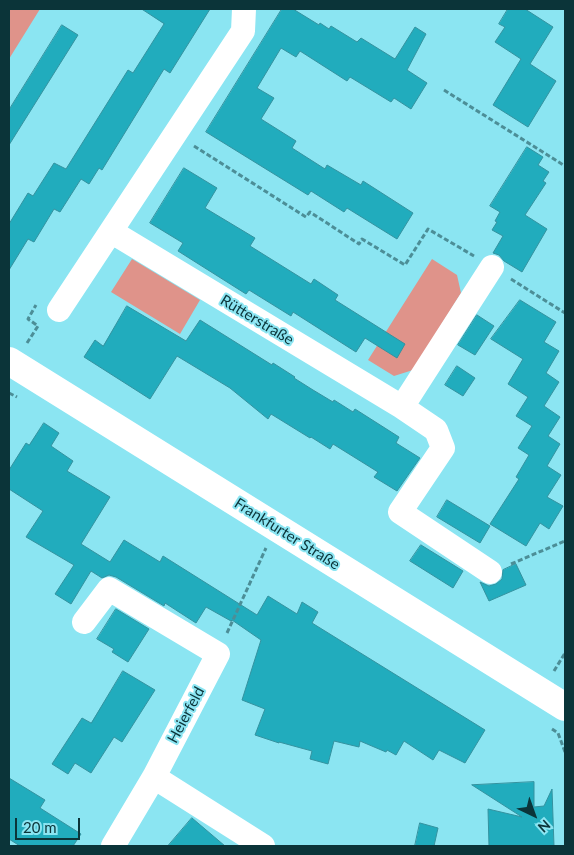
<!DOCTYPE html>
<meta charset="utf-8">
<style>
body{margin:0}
#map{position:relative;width:574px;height:855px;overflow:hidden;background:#8be5f2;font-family:Lato,sans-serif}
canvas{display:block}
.frame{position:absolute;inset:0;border:10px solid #0b3439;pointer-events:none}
.north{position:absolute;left:509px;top:790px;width:50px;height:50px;-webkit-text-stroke:4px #8be5f2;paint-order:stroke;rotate:138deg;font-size:14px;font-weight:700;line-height:20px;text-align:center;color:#0b3439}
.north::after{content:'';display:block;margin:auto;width:18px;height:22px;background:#0b3439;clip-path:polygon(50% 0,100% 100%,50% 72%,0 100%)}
.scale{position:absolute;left:15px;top:818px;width:65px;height:22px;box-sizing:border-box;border:2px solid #0b3439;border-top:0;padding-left:6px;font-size:15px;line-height:18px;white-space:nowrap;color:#0b3439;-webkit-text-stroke:4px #8be5f2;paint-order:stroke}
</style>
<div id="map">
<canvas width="574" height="855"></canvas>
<div class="frame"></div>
<div class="north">N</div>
<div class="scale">20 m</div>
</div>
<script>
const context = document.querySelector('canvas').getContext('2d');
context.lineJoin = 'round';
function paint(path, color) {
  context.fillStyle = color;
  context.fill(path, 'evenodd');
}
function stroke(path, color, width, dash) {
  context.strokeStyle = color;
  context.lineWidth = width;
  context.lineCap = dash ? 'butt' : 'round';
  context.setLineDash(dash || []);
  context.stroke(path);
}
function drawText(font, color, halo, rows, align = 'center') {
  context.font = font + ' Lato,sans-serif';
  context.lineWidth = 4;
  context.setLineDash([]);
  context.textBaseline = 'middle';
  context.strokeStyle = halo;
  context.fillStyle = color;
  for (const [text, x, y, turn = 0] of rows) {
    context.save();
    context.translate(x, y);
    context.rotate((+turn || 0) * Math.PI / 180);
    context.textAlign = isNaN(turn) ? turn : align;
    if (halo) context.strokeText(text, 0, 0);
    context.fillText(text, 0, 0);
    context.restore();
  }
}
paint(new Path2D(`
 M9 9H40L9 59Z
 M132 259 200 300 180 334 111 292Z
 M432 259 457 275 461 293 413 370 394 376 368 360Z`), '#df938a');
const building = new Path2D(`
 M142 9H210L170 73 164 69 102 170 99 168 89 184 81 179 60 212 54 209 34 242 28 239 9 270V224L28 193 33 196 54 163 66 169 128 70 133 73 164 24Z
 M282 9H293L319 25 320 23 329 29 331 26 357 42 361 38 395 59 415 27 426 34 407 70 427 83 411 109 394 98 391 102 350 77 347 81 300 51 296 57 281 48 257 88 274 98 261 119 296 141 292 148 325 169 327 165 361 185 363 181 413 213 397 239 347 208 344 212 311 191 308 195 206 132Z
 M508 9H525L553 27 530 64 556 81 528 127 493 105 521 59 495 42 505 27 499 24Z
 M62 25 78 35 9 145V110Z
 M527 147 543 157 538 165 549 172 543 181 546 183 525 215 547 229 522 272 504 261 499 255 493 253 503 236 492 230 497 222 495 221 500 212 490 206Z
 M184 168 217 188 205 208 255 238 250 246 311 284 314 279 338 295 335 300 405 344 397 358 365 338 356 352 293 312 291 316 249 290 246 294 178 251 183 243 150 223Z
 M520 300 556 322 544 342 559 351 546 373 559 382 544 406 560 417 548 436 560 444 547 466 561 475 547 497 563 506 549 529 540 523 526 546 490 524 519 479 516 477 529 455 518 448 532 426 516 416 528 397 508 384 523 359 491 339Z
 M127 306 186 341 200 320 272 365 273 363 295 377 294 378 313 390 333 402 334 400 353 412 355 409 399 437 396 443 420 458 397 491 374 477 378 472 333 444 330 449 311 437 310 438 271 414 268 419 230 388 177 356 150 399 84 357 95 340 103 346Z
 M477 315 494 326 475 355 458 345Z
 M457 366 475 378 463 396 445 385Z
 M44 423 59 433 51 446 73 461 67 471 110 497 81 544 110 562 124 540 160 562 163 556 257 615 268 596 297 614 302 602 318 612 312 623 485 730 465 763 439 750 433 760 404 741 396 755 387 750 386 752 360 741 359 747 334 741 328 764 310 759 312 751 279 742V743L255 735 265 709 242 700 261 640 232 620 231 621 206 607 196 623 165 603 164 606 116 577 109 575 102 578 91 571 71 604 55 594 74 565 26 537 43 511 9 489V470L26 443 29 445Z
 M447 500 490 526 480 543 437 517Z
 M421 545 463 571 453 588 410 561Z
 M516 564 526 585 489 601 480 582 489 586 496 584 502 579 503 570Z
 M116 609 149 629 128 662 112 652 114 649 97 639Z
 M123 671 155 690 122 742 114 737 91 773 75 763 68 774 52 764 82 718 91 723Z
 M9 778 45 800 40 808 81 834 73 846H20L9 839Z
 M534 782V807L544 806 552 789 554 846H489L488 809 522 817 472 785Z
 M192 818 225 846H168Z
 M420 823 438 828 434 846H415Z`);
paint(building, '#21acbd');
stroke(building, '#34929f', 1);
stroke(new Path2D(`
 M444 90 565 166
 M194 146 306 217 310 212 359 244 362 239 405 265 428 229 474 256
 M511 279 565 313
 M27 343 38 326 28 319 36 305
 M9 393 17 397
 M511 564 565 541
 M227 633 266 548
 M554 671 565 653
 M552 729 558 733 565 752`), '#4c8e97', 3, [5, 2.5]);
stroke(new Path2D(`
 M112 232 402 407 436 430 443 448 400 512 490 572
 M59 310 243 31 244 9
 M402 407 492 267
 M84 622 109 589 218 654 154 777 113 846
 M154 777 263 846`), '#fff', 24);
stroke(new Path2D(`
 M9 361 565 707`), '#fff', 28);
drawText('15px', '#0b3439', '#8be5f2', [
 ["Rütterstraße",257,320,31],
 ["Frankfurter Straße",287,534,32],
 ["Heierfeld",186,715,-62]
]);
</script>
